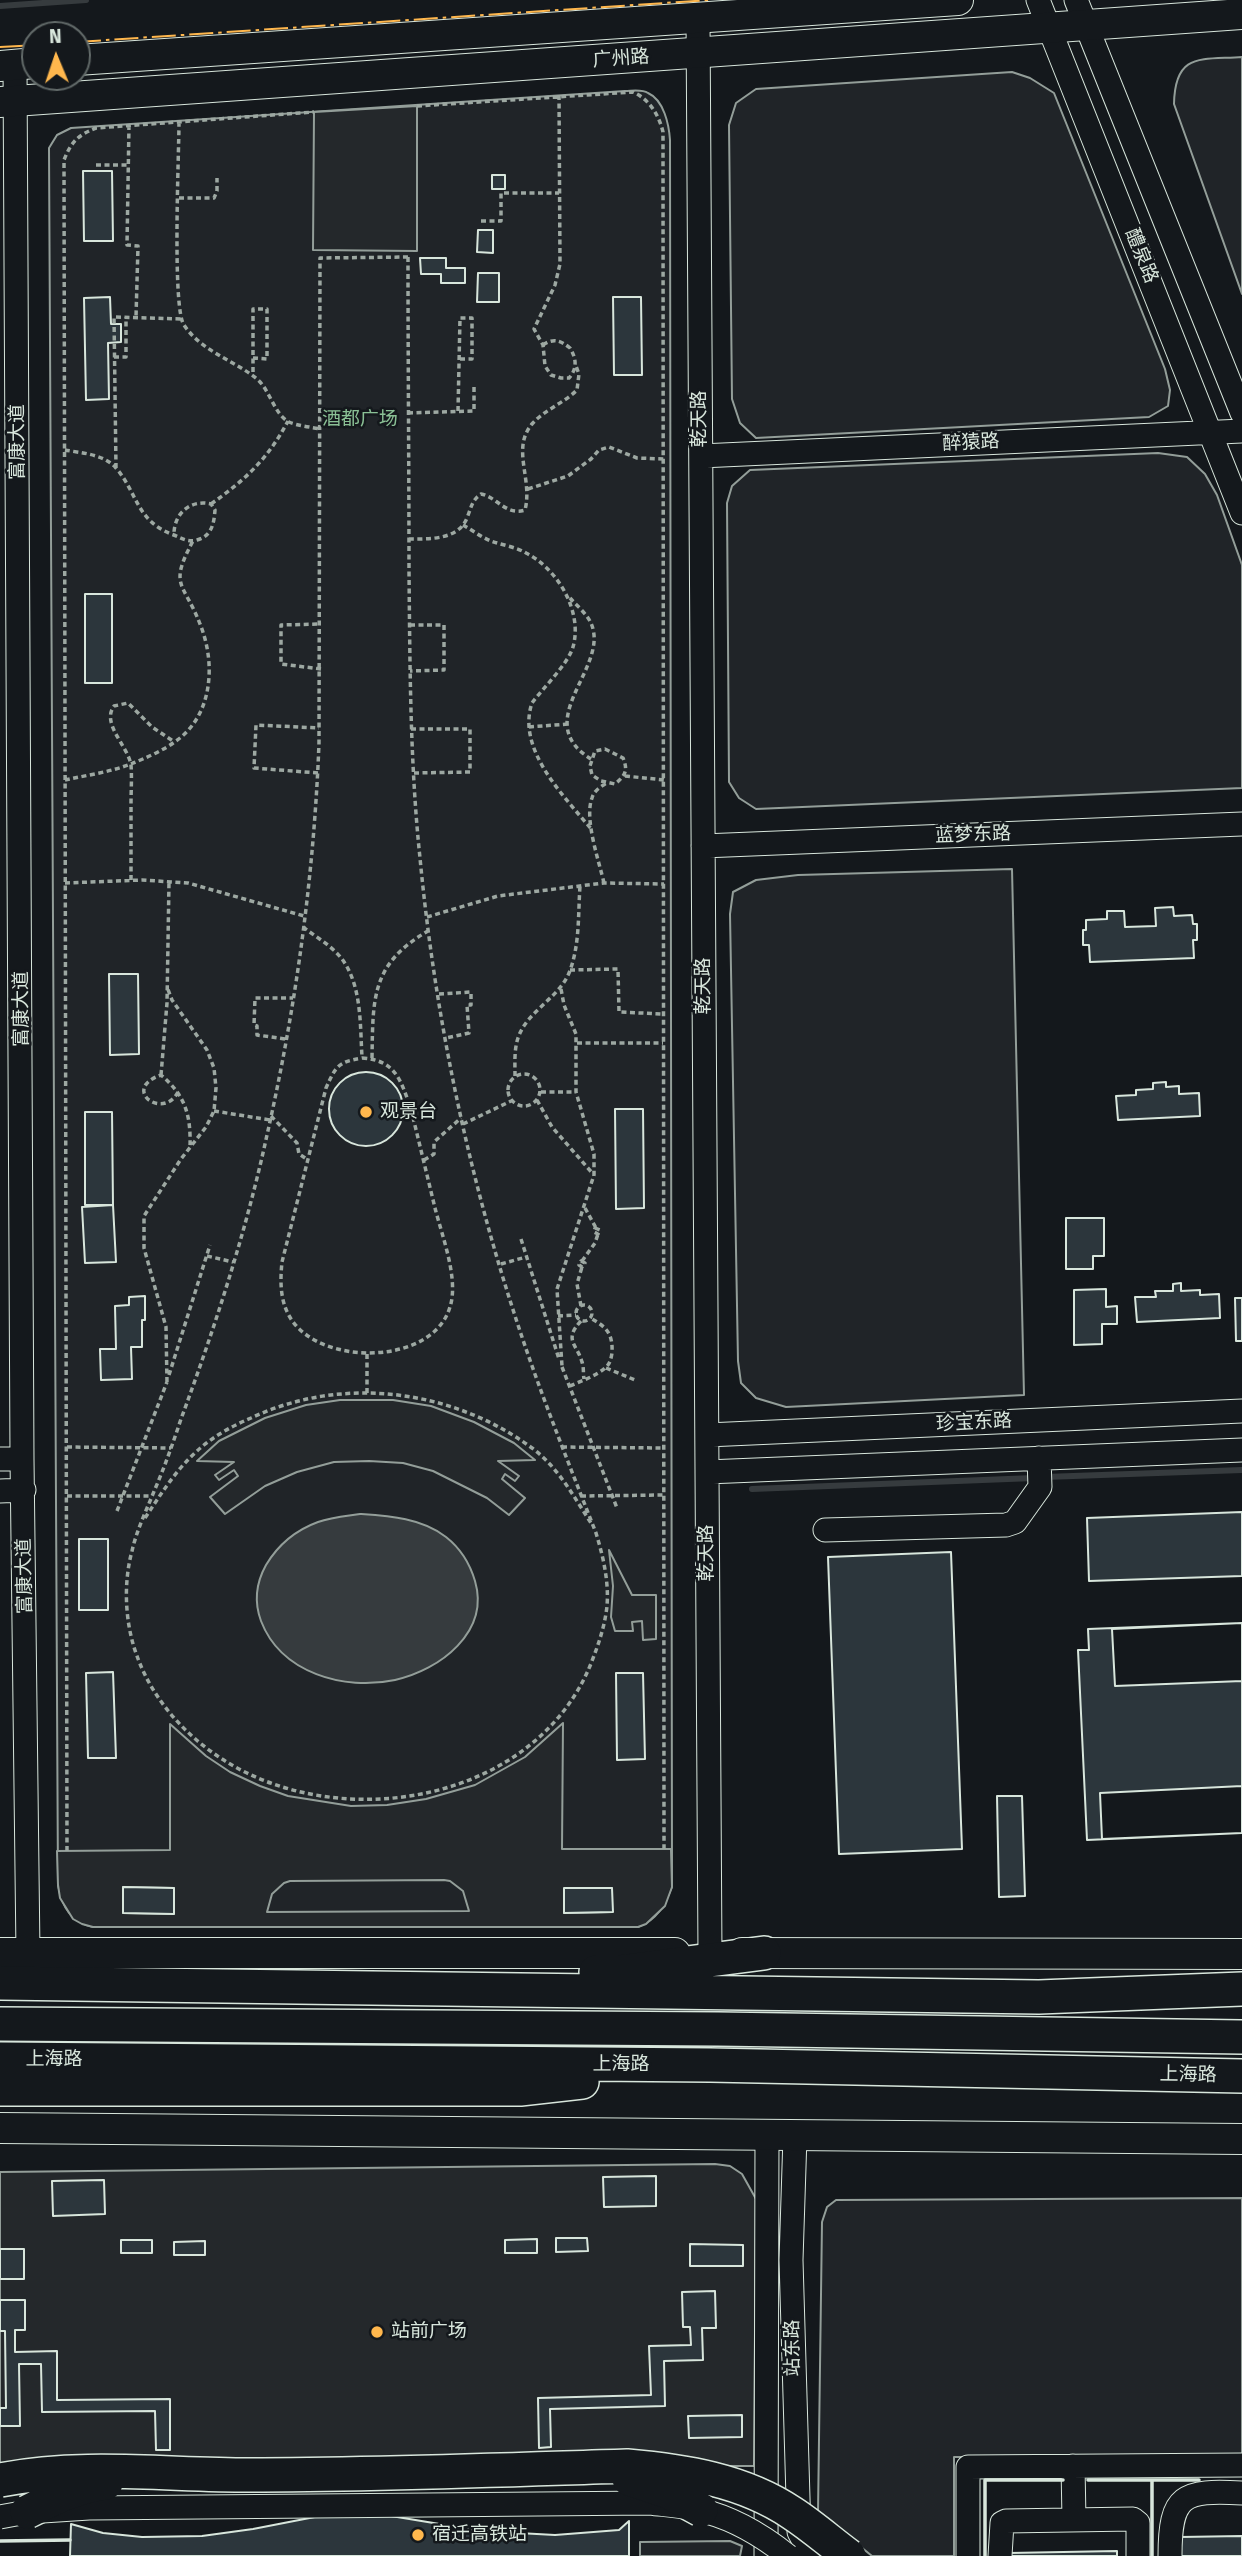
<!DOCTYPE html>
<meta charset="utf-8">
<style>
body{margin:0}
#map{position:relative;width:1242px;height:2556px;overflow:hidden;background:#14181c;font-family:"Fira Sans",sans-serif}
canvas{display:block}
.north{position:absolute;left:21px;top:21px;width:70px;height:70px;box-sizing:border-box;background:#14181c;border:2px solid #626a69;border-radius:50%;rotate:358deg;font-size:19px;font-weight:700;line-height:28px;text-align:center;color:#d8e6dc}
.north::after{content:'';display:block;margin:auto;width:24px;height:32px;background:#ffb74d;clip-path:polygon(50% 0,100% 100%,50% 72%,0 100%)}
</style>
<div id="map">
<canvas width="1242" height="2556"></canvas>
<div class="north">N</div>
</div>
<script>
const context = document.querySelector('canvas').getContext('2d');
context.lineJoin = 'round';
function paint(path, color) {
  context.fillStyle = color;
  context.fill(path, 'evenodd');
}
function stroke(path, color, width, dash) {
  context.strokeStyle = color;
  context.lineWidth = width;
  context.lineCap = dash ? 'butt' : 'round';
  context.setLineDash(dash || []);
  context.stroke(path);
}
function drawText(font, color, halo, rows, align = 'center') {
  context.font = font + ' "Fira Sans","Noto Sans SC",sans-serif';
  context.lineWidth = 5;
  context.setLineDash([]);
  context.textBaseline = 'middle';
  context.strokeStyle = halo;
  context.fillStyle = color;
  for (const [text, x, y, turn = 0] of rows) {
    context.save();
    context.translate(x, y);
    context.rotate((+turn || 0) * Math.PI / 180);
    context.textAlign = isNaN(turn) ? turn : align;
    if (halo) context.strokeText(text, 0, 0);
    context.fillText(text, 0, 0);
    context.restore();
  }
}
const green = new Path2D(`
 M1242 57V294L1174 104C1175 52 1201 60 1242 57Z
 M1012 72 1030 78 1054 93 1165 369 1170 390 1168 406 1149 417 756 438 740 423 732 399 729 125 736 103 756 89Z
 M625 91C632 91 642 89 648 93 664 100 669 125 670 140L672 1887C665 1905 657 1920 638 1927H93C71 1922 62 1907 58 1885L49 148 57 135 71 128Z
 M1158 453 1187 457 1205 474 1217 495 1242 565V788L756 809 739 798 729 782 727 503 732 486 750 470Z
 M1012 869 1024 1395 786 1407 756 1398 741 1383 738 1361 730 914 733 892 756 880 798 875Z
 M1242 2198V2456L954 2457V2556H872L818 2512 822 2222 827 2207 836 2200Z
 M730 2541 742 2546 740 2556H640V2542Z`);
paint(green, '#202428');
stroke(green, '#939e99', 2);
const parking = new Path2D(`
 M417 106V251L313 250 314 112Z
 M340 1400H393L431 1406 474 1422 514 1443 535 1460 498 1461 519 1476 515 1481 505 1474 502 1479 525 1498 509 1515 487 1498 433 1471 403 1463 369 1461 334 1462 297 1472 265 1486 225 1514 210 1497 238 1476 234 1470 219 1480 215 1475 234 1462 197 1461 219 1441 265 1418 306 1405Z
 M609 1550 632 1595H656V1639L643 1640 642 1621 632 1622 633 1631H615L611 1617 613 1586Z
 M563 1723 562 1849H671L672 1887 665 1906 646 1924 638 1927H93L82 1924 73 1919 60 1898 58 1885 57 1851 170 1850V1724L206 1756 230 1772 260 1786 288 1796 351 1806 387 1805 426 1799 475 1785 525 1757ZM444 1880 450 1881 463 1891 469 1911 267 1912 272 1894 284 1883 290 1881ZM123 1887 174 1888V1914L123 1913ZM612 1888V1912L564 1913V1889Z
 M715 2164 730 2166 742 2174 756 2199 754 2466 0 2465V2172Z`);
paint(parking, '#24282b');
stroke(parking, '#939e99', 2);
const water = new Path2D(`
 M360 1514C389 1516 422 1518 446 1537 460 1548 470 1564 475 1581 490 1632 440 1670 395 1680 344 1691 281 1673 261 1621 254 1602 256 1583 266 1565 278 1545 296 1530 318 1522 331 1517 346 1516 360 1514Z`);
paint(water, '#363b3e');
stroke(water, '#939e99', 2);
stroke(new Path2D(`
 M0 6 86 0
 M1045 1477 1242 1470
 M752 1489 1034 1478`), '#363b3e', 6);
const building = new Path2D(`
 M83 171H112L113 241H84Z
 M492 175H505V189H492Z
 M478 230H493V253L477 252Z
 M420 258H446V268H465V283H441V274H421Z
 M478 273H499V302H477Z
 M110 297 111 324H121V342L108 343 109 399 86 400 84 298Z
 M613 297H641L642 375H614Z
 M85 594H112V683H85Z
 M1173 907 1174 916 1192 915 1193 924H1197V940H1193L1194 958 1090 962 1089 945H1083V930H1086V920L1107 919V911H1124L1125 927 1156 926 1155 908Z
 M109 974H138L139 1054 110 1055Z
 M329 1109a37 37 0 1 1 74 0a37 37 0 1 1-74 0Z
 M1166 1082V1087L1179 1086V1094L1199 1093 1200 1116 1118 1120 1116 1096 1136 1095V1090L1153 1089V1083Z
 M615 1109H643L644 1208 616 1209Z
 M85 1112H112L113 1205H85Z
 M113 1205 116 1262 85 1263 82 1207Z
 M1066 1218H1104V1256H1093V1269H1066Z
 M1181 1283V1291L1200 1290V1295L1219 1294 1220 1318 1137 1322 1135 1297H1156L1155 1291H1173V1284Z
 M1106 1289V1307L1117 1306V1324H1102V1344L1074 1345V1290Z
 M145 1296V1320H142V1347H131L132 1379 101 1380 100 1349H116L115 1306 129 1305V1297Z
 M1235 1298H1242V1341H1236Z
 M1242 1512V1576L1089 1581 1087 1518Z
 M79 1539H108V1610H79Z
 M951 1552 962 1849 839 1854 828 1557Z
 M1242 1623V1833L1087 1840 1078 1650H1089L1088 1629Z
 M1242 1623V1681L1115 1686 1112 1629Z
 M113 1672 116 1758H88L86 1673Z
 M616 1673H643L645 1759 617 1760Z
 M1242 1786V1833L1102 1839 1100 1793Z
 M997 1796H1022L1025 1896 999 1897Z
 M123 1887 174 1888V1914L123 1913Z
 M564 1888H612L613 1912 564 1913Z
 M656 2176V2206L604 2207 603 2177Z
 M104 2180 105 2214 53 2216 52 2181Z
 M556 2238H587L588 2251 556 2252Z
 M537 2239V2253H505V2240Z
 M121 2240H152V2253H121Z
 M205 2241V2255H174V2242Z
 M690 2244 743 2245V2266H690Z
 M0 2249H24V2279H0Z
 M715 2291 716 2328H702L703 2360 664 2361 665 2406 550 2409 551 2447 539 2448 538 2398 651 2395 649 2346 691 2345 690 2327H683L682 2292Z
 M0 2300H25V2330H15V2352L57 2351V2400L170 2399V2450H156L155 2411 42 2412 41 2364H19L20 2426H0V2408H6L5 2331H0Z
 M742 2415V2437L689 2438 688 2416Z
 M379 2514 482 2531 555 2535 619 2530 629 2521V2556H70L71 2524 103 2533 142 2537 202 2536 253 2529 325 2515Z
 M1242 2536V2556H1181L1180 2537Z
 M1117 2551V2556H1009V2553Z`);
paint(building, '#2c363c');
stroke(building, '#d8e6dc', 2);
const minor = new Path2D(`
 M1038 0 1242 513
 M1076 0 1242 413
 M698 19 710 1953
 M15 65 22 1459 28 1953
 M701 456 1242 431
 M703 846 1242 824
 M707 1435 1242 1411
 M0 1459H22
 M707 1472 1242 1450
 M0 1491 24 1490
 M825 1530 1006 1525 1015 1522 1040 1487 1039 1458
 M795 2136 791 2260 799 2532 812 2556
 M1073 2466 1074 2520
 M766 2556 767 2134
 M968 2556V2467L1242 2465
 M1000 2556 1002 2523 1006 2521 1133 2519 1138 2523V2556
 M1170 2556C1170 2494 1183 2490 1242 2493`);
const major = new Path2D(`
 M77 60 958 0
 M0 66 35 63
 M0 102 1242 14
 M0 1953H675
 M742 1953 1242 1954
 M0 2128 1242 2139`);
const highway = new Path2D(`
 M596 1972H618L764 1953
 M0 1983 1039 1997 1242 1989
 M0 2024 718 2029 1242 2037
 M0 2059 710 2065 1242 2076
 M0 2089H520L582 2082`);
stroke(minor, '#d8e6dc', 25);
stroke(major, '#d8e6dc', 32);
stroke(highway, '#d8e6dc', 36);
stroke(new Path2D(`
 M417 106 633 92C649 99 659 115 663 132L664 1849
 M179 122C179 153 172 308 184 325 202 352 234 360 257 379 270 390 274 414 289 422 298 426 311 427 320 429
 M129 125 127 245 138 246 136 317
 M96 165H129
 M179 198H214L217 191V178
 M481 221H501V193H559
 M408 257C408 362 409 466 409 571 410 667 410 763 420 858 435 1016 468 1174 518 1325 541 1395 569 1464 596 1533 603 1556 609 1581 607 1606 605 1625 599 1643 592 1661 537 1803 338 1837 219 1757 183 1733 152 1698 137 1656 125 1624 123 1584 132 1551 137 1529 147 1509 155 1489 165 1466 173 1443 181 1419 215 1327 246 1232 267 1135 296 1007 314 875 319 743L320 258Z
 M543 345C553 338 560 340 570 348 576 358 578 368 569 378H561L551 375 545 366 543 345 534 329 555 285 560 264 559 95
 M114 357H126V317
 M253 358 267 359V309H253V375
 M458 411 460 318H472V359H459
 M408 413 474 411V386
 M65 450C81 453 104 454 116 468 137 492 136 520 171 534 180 537 187 543 197 540 212 536 214 523 215 510L211 504C190 499 174 514 174 534
 M116 468 114 317 181 319
 M528 489 568 476 591 459 599 450 609 447 637 458 664 459
 M211 504C245 480 268 459 288 421
 M463 525C472 530 481 537 491 541 502 545 516 547 526 553 558 569 583 612 573 647 568 664 543 688 532 703 516 750 565 797 592 830
 M409 539C430 539 458 540 467 518 471 508 472 500 481 494 497 497 506 516 525 510 533 479 511 449 532 424 544 410 564 403 577 390L579 374 576 366
 M570 598C578 607 590 616 593 629 604 672 531 722 591 759
 M410 625H444V670L410 671
 M321 669 281 664V625L321 624
 M529 727 568 724
 M411 729H470V772L414 773
 M605 749 623 758C628 770 626 775 615 784L601 781 592 775 590 766 595 751Z
 M318 773 254 768 256 725 319 728
 M625 776 664 780
 M65 780C87 775 112 772 133 763 146 758 164 750 176 741 213 715 216 663 200 624 184 582 168 587 193 541
 M131 880C131 855 131 829 131 804 131 791 132 778 131 765 128 746 101 724 114 706L128 703 152 727 173 741
 M65 883 142 880 188 883 304 916
 M604 883C599 861 584 819 592 798 594 790 602 786 608 782
 M427 917 498 896 604 883 664 884
 M303 927C316 937 332 946 342 959 362 986 360 1025 362 1057
 M570 970 618 969 619 1012 663 1014
 M561 989 564 1005 576 1034V1092L594 1154V1175L557 1289 562 1366
 M439 994 471 992V1005H467L469 1033 446 1038
 M285 1039 257 1035V1026L254 1025 255 998H293
 M577 1043H663
 M362 1058C396 1060 401 1081 411 1109 419 1142 427 1175 435 1208 442 1236 459 1279 450 1307 433 1365 322 1367 291 1319 280 1302 280 1282 282 1262L326 1088C336 1066 338 1062 362 1058Z
 M372 1058C373 998 371 964 428 931
 M508 1090a16 16 0 1 1 32 0a16 16 0 1 1-32 0Z
 M161 1075 167 1003 169 882
 M515 1076C515 1063 514 1050 518 1038 527 1011 558 999 569 973 580 946 578 914 580 886
 M178 1092C163 1121 120 1089 161 1075 186 1096 191 1116 190 1148
 M541 1092H576
 M537 1100 552 1127 594 1175
 M214 1111 270 1120
 M271 1116 297 1143 299 1154 308 1160
 M463 1124 511 1101
 M424 1160 434 1154V1142L461 1118
 M585 1208 596 1228
 M595 1228 600 1230 598 1234 594 1232Z
 M521 1239 559 1359
 M207 1256 233 1262
 M581 1261 585 1263 582 1267 579 1265Z
 M582 1261 595 1243 598 1234
 M501 1264 526 1257
 M576 1313a8 8 0 1 1 16 0a8 8 0 1 1-16 0Z
 M581 1306 577 1284 582 1267
 M558 1316 576 1315
 M581 1321C563 1340 577 1344 582 1362 584 1367 583 1374 584 1379
 M562 1367 617 1508
 M606 1368 635 1380
 M169 1375 210 1245
 M167 1382 166 1327 144 1248V1216L181 1159 206 1127 214 1111 216 1088 214 1068 207 1050 172 1000 167 987
 M570 1386C581 1381 596 1376 605 1368 610 1364 611 1359 612 1353 613 1334 607 1327 590 1318
 M367 1393V1353
 M67 1447 171 1448
 M562 1447 663 1448
 M67 1496H152
 M581 1496 663 1495
 M117 1511 167 1382
 M145 1518C161 1494 175 1471 197 1451 212 1437 232 1426 251 1418 342 1375 452 1389 532 1448 558 1467 574 1497 591 1523
 M67 1851 64 160C71 142 78 135 96 128L314 112`), '#9da8a2', 3.5, [5, 3.5]);
stroke(minor, '#14181c', 23);
stroke(major, '#14181c', 30);
stroke(highway, '#14181c', 33);
const minorBridge = new Path2D(`
 M0 2517 27 2512 89 2508 650 2503C666 2505 683 2506 699 2510 731 2517 763 2536 788 2556`);
const highwayBridge = new Path2D(`
 M629 2479 668 2492 701 2510
 M0 2480C82 2464 166 2475 249 2475 375 2475 501 2470 627 2466 684 2471 743 2480 792 2513 812 2526 830 2542 849 2556
 M27 2512C51 2500 78 2486 106 2483`);
stroke(minorBridge, '#d8e6dc', 25, []);
stroke(highwayBridge, '#d8e6dc', 36, []);
stroke(minorBridge, '#14181c', 23);
stroke(highwayBridge, '#14181c', 33);
stroke(new Path2D(`
 M1088 2480H1199
 M1152 2480V2556
 M0 2541 70 2540
 M985 2556V2480H1063`), '#d8e6dc', 3.5);
stroke(new Path2D(`
 M77 42 710 0
 M0 47 35 45`), '#ffb74d', 2, [24, 5, 3.5, 5]);
for (const [x, y, r, color] of [
 [366,1112,7,"#ffb74d"],
 [377,2332,7,"#ffb74d"],
 [418,2535,7,"#ffb74d"]
]) {
  const dot = new Path2D();
  dot.arc(x, y, r, 0, 2 * Math.PI);
  context.fillStyle = color;
  context.fill(dot);
  stroke(dot, '#14181c', 2.5);
}
drawText('19px', '#d8e6dc', '#14181c', [
 ["广州路",621,59,-4],
 ["醴泉路",1141,256,68],
 ["乾天路",700,419,-90],
 ["富康大道",18,442,-90],
 ["醉猿路",971,443,-3],
 ["蓝梦东路",973,835,-2],
 ["乾天路",704,986,-90],
 ["富康大道",22,1009,-90],
 ["珍宝东路",974,1423,-3],
 ["乾天路",707,1553,-90],
 ["富康大道",25,1576,-91],
 ["上海路",54,2060],
 ["上海路",621,2065],
 ["上海路",1188,2075,1],
 ["站东路",793,2348,-91]
]);
drawText('19px', '#8ac095', '#14181c', [
 ["酒都广场",360,420]
]);
drawText('19px', '#d8e6dc', '#14181c', [
 ["观景台",380,1112],
 ["站前广场",391,2332],
 ["宿迁高铁站",432,2535]
], 'left');
</script>
